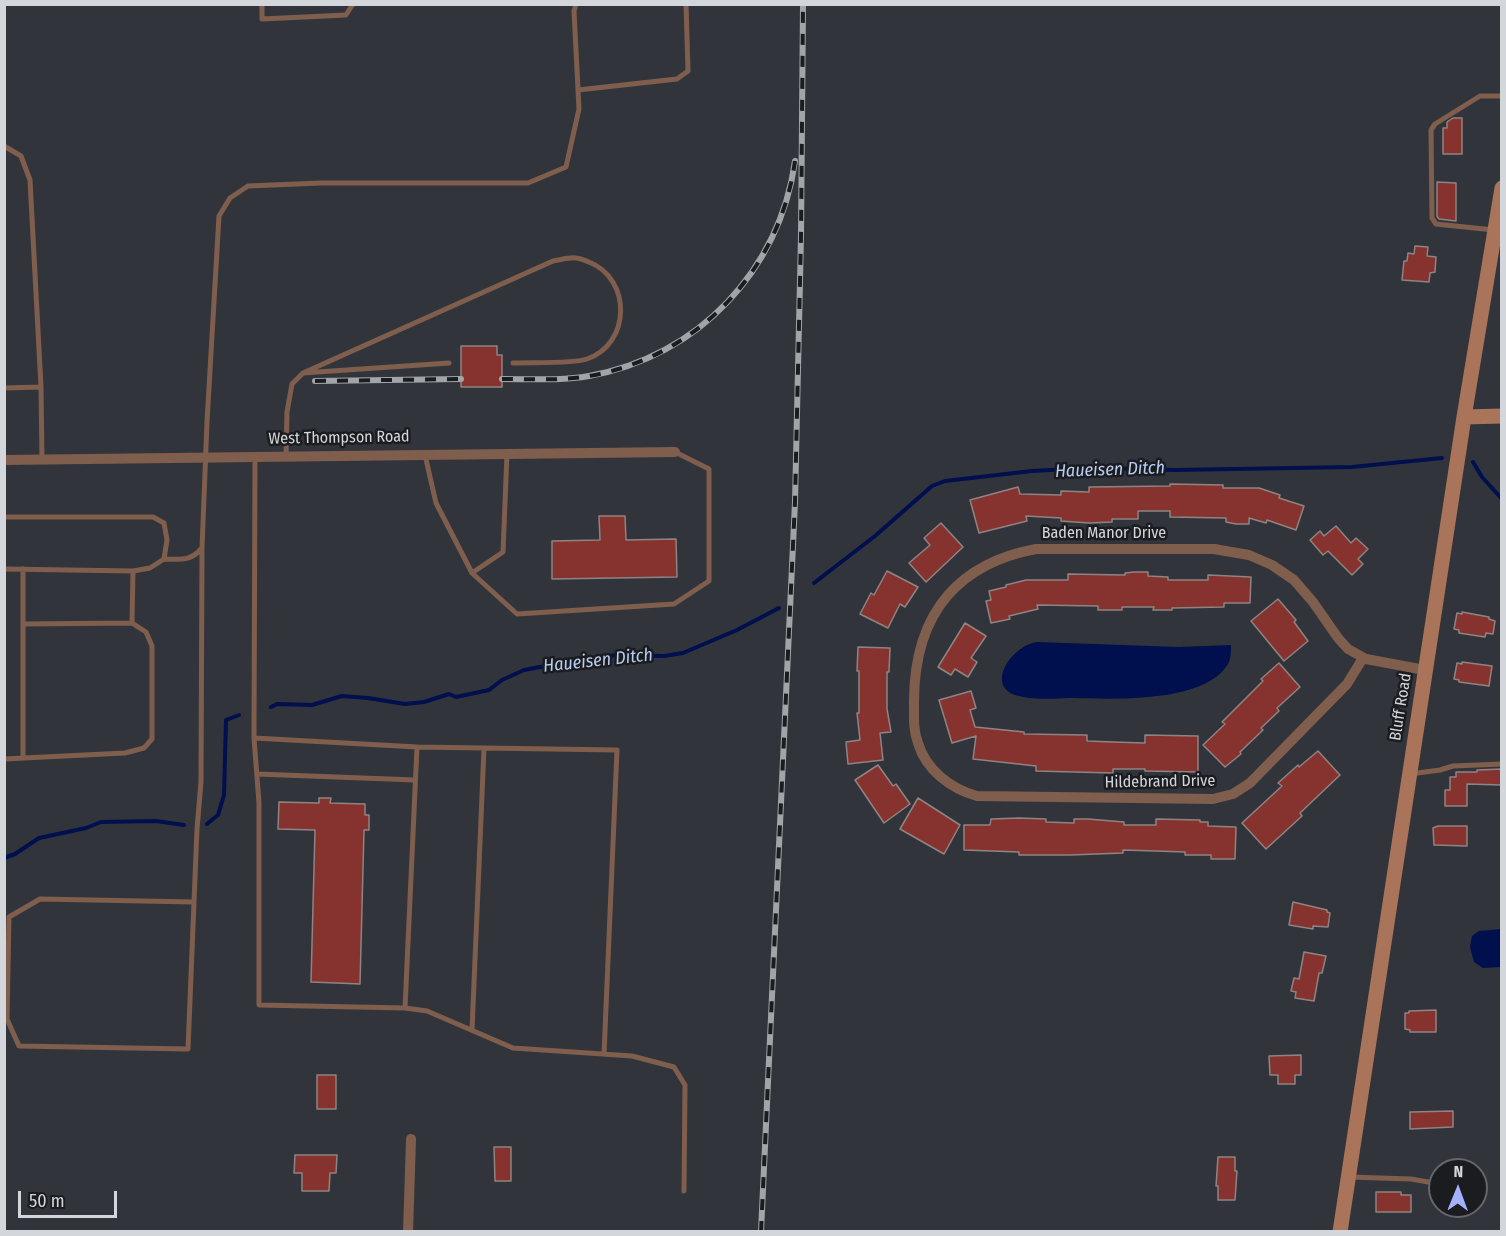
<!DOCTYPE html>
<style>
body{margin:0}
#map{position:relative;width:1506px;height:1236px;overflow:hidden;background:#31353b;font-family:"Fira Sans Condensed",sans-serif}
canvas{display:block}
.frame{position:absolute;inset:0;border:6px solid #d3d6da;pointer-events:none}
.north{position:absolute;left:1428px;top:1158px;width:60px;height:60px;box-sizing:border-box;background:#1b1c1f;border:2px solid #65666a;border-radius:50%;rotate:1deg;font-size:16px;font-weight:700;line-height:24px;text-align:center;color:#d3d6da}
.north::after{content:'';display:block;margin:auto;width:21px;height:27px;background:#a4b2fc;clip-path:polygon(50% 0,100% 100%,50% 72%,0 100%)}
.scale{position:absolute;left:18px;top:1191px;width:99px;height:27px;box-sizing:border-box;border:3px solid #d3d6da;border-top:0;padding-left:8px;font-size:18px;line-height:21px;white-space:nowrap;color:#d3d6da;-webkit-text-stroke:4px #1b1c1f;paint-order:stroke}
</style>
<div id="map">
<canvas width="1506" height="1236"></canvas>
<div class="frame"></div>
<div class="north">N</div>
<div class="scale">50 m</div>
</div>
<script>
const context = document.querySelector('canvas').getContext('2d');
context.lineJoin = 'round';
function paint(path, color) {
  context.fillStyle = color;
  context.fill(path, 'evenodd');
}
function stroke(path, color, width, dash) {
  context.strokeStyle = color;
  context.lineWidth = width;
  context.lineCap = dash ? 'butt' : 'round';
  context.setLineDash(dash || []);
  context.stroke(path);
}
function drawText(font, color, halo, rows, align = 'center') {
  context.font = font + ' "Fira Sans Condensed",sans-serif';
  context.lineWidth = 5;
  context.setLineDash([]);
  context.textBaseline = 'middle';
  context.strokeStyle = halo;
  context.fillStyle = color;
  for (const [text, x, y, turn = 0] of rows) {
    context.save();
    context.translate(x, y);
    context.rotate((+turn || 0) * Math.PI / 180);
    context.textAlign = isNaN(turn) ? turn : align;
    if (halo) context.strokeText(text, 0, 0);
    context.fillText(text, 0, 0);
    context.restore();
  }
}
paint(new Path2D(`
 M1037 642 1179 647 1231 645C1231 653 1231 661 1226 667 1200 703 1114 699 1074 698 1056 698 1033 701 1015 695 985 684 1013 645 1037 642Z
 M1501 929V967L1483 968 1474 962 1470 947 1472 936 1479 931Z`), '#000f4d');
stroke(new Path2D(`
 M1473 462 1482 477 1502 499
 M814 583 875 536 932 486 945 481 1032 471 1088 468 1175 470 1352 467 1442 458
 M271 707 277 704 312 705 342 696 368 698 405 704 424 702 449 694 456 697 489 690 502 680 524 670 578 660 617 655 664 656 683 653 737 630 779 608
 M207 824 218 815 224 795 226 720 239 715
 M4 858 15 854 39 838 86 828 101 822 156 821 184 825`), '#000f4d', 4);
const building = new Path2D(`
 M1453 118H1462V154H1443V128H1447V122Z
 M1437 182 1456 183V221L1439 219 1437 216Z
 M1415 246 1428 247 1427 256 1436 257 1435 272 1430 273 1429 282 1402 280 1404 261H1407L1408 253 1414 254Z
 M461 346H497V355H502V387H461Z
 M1170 484 1223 485V488H1259L1280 495 1279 498 1304 506 1296 530 1267 520 1266 523 1249 518V524H1236L1226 522V518L1170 517V511H1138V519H1112V522L1089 523 1061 521V518L1026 516 1027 521 979 533 970 500 1018 487 1020 494 1061 495V491L1089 492V487L1170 486Z
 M599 516H625L626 540 676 539 677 577 552 579V541L600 540Z
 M941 523 963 547 926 582 909 563 930 545 924 538Z
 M1336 526 1351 543 1356 538 1368 549 1358 559 1363 564 1352 575 1328 551 1323 555 1310 540 1320 531 1324 536Z
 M887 571 918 587 905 607 900 604 888 628 860 614 871 593 874 595Z
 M1134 572H1148V576L1168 577V580H1208V575L1251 577 1250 603H1224V607L1172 608V610H1153L1154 607H1122V610H1098V606L1037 605 1038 609 1009 616 1010 619 991 623 986 601 991 600 989 591 1006 587V585L1026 580H1068V574L1125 575V573Z
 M1278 599 1296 620 1294 622 1308 641 1284 661 1251 621Z
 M1462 612 1489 617V619L1495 621 1493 634 1486 633 1485 637 1459 633V630L1454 629 1457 613 1462 614Z
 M965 623 986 636 971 658 977 662 968 677 955 669 951 675 938 667Z
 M858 647 890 648 889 672H887V709L891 732 880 733 883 760 848 764 846 742 860 740 857 713H859V671H857Z
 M1462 662 1492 666 1489 686 1459 682V680L1454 679 1457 663 1462 664Z
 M1279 663 1300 687 1277 708 1279 711 1261 728 1263 730 1240 752 1241 754 1225 767 1203 745 1225 724 1222 722 1263 681 1261 679Z
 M971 691 976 708 970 710 975 727 1024 732V734L1087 735V741L1113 742 1145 743V735L1198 736V772L1145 771V769H1113V773L1036 771V766L973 759 976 736 952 743 939 700Z
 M1318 751 1340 775 1300 813 1302 816 1266 849 1242 823 1282 786 1278 783 1298 765 1299 767Z
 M878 765 893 786 896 784 910 804 884 823 855 780Z
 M1502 769V785L1467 784V806H1445V790H1450V777H1456V772H1477V770Z
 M319 798H331L330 803 365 804V815H369V830H364L360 984 311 982 315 830 278 829 279 802 319 803Z
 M918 798 960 825 944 854 900 829Z
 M1019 818 1046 819V822L1074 823V819H1088L1124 822V825H1156V819L1200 820V822H1208V826L1236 827 1235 859H1211V855H1185V852L1156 851 1123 850V853L1070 855H1019V852L964 850V825H990L991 819Z
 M1438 826H1467V846L1434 845 1433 828Z
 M1293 902 1327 910V912L1330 913 1328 927 1313 926V929L1289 925Z
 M1304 952 1326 956 1322 973H1319L1314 1001 1295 998 1296 992 1291 991 1294 978 1299 979Z
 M1436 1010V1032H1410V1030L1405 1029V1013H1409V1011Z
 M1301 1055V1075H1295V1084H1278V1075H1270L1269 1056Z
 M317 1075H336V1109H317Z
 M1453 1111V1127L1410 1129V1112Z
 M494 1147H511V1181H495Z
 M295 1155H337L336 1173H330L329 1191H302V1173H294Z
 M1218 1157H1235V1171H1237L1235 1200H1218V1186H1216Z
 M1376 1192H1401V1195H1411V1212H1376Z`);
paint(building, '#86332f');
stroke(building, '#8e8483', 1.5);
stroke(new Path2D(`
 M262 4V19L346 15 353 4
 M578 90 677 79 688 71 686 4
 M4 146 21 156 30 180 41 387
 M1494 230 1436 224 1432 218 1431 130 1435 124 1480 96H1502
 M303 373 553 261C560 260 570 257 576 258 580 258 586 261 589 262 632 279 631 344 587 359 574 364 530 362 513 363
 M4 388 41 387 42 460
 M425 455 436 503 472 573 517 614 674 604 709 581V469L675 452
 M286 457 287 412 292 384 303 373 449 363
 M4 517H153L164 523 167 540 164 559 150 568 133 571 4 569
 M164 559C181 559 190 562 202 548L207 422 219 216 230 198 248 186 321 183H528L566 167 579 109 574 11 576 4
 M472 573 503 552 507 454
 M23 624 132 623
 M254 738 417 747 405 1008 259 1005V803L254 738 255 457
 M417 747 617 750 604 1054
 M23 758V569
 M4 759 125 753 144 748 152 739V646L146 632 132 623 133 571
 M257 774 415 780
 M1410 774 1440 770 1453 766 1502 764
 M194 902 40 899 9 917 7 1019 19 1046 188 1049 197 829 201 782 202 548
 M405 1008 427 1011 513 1048 632 1056 674 1067 685 1085 684 1191
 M472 1030 484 748
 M1349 1177 1411 1179 1434 1183 1435 1191`), '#805e4d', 5);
stroke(new Path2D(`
 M4 460 675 452
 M1363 658 1347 684 1250 783 1233 794 1213 799 977 796C951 789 926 770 918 743 913 730 914 716 914 702 914 663 922 625 948 595 971 569 1003 555 1036 549H1214L1249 555 1272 565 1294 580 1313 602 1338 638 1348 649 1366 659 1425 670
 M408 1232 411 1139`), '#805e4d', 10);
stroke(new Path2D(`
 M1464 417 1502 416
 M1340 1232 1464 417 1502 188`), '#a97459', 15);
const rail = new Path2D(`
 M502 379C531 379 561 381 589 376 698 357 780 270 795 161
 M315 381 461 379
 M761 1232 795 502 801 236 803 4`);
stroke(rail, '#a1a5a9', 6);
stroke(rail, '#1b1c1f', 4, [11]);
drawText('16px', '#d3d6da', '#1b1c1f', [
 ["West Thompson Road",339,438,-1],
 ["Baden Manor Drive",1104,534],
 ["Bluff Road",1401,707,-81],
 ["Hildebrand Drive",1160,782,-1]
]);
drawText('italic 18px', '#b8cdf3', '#1b1c1f', [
 ["Haueisen Ditch",1110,470,-2],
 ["Haueisen Ditch",598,661,-6]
]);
</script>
